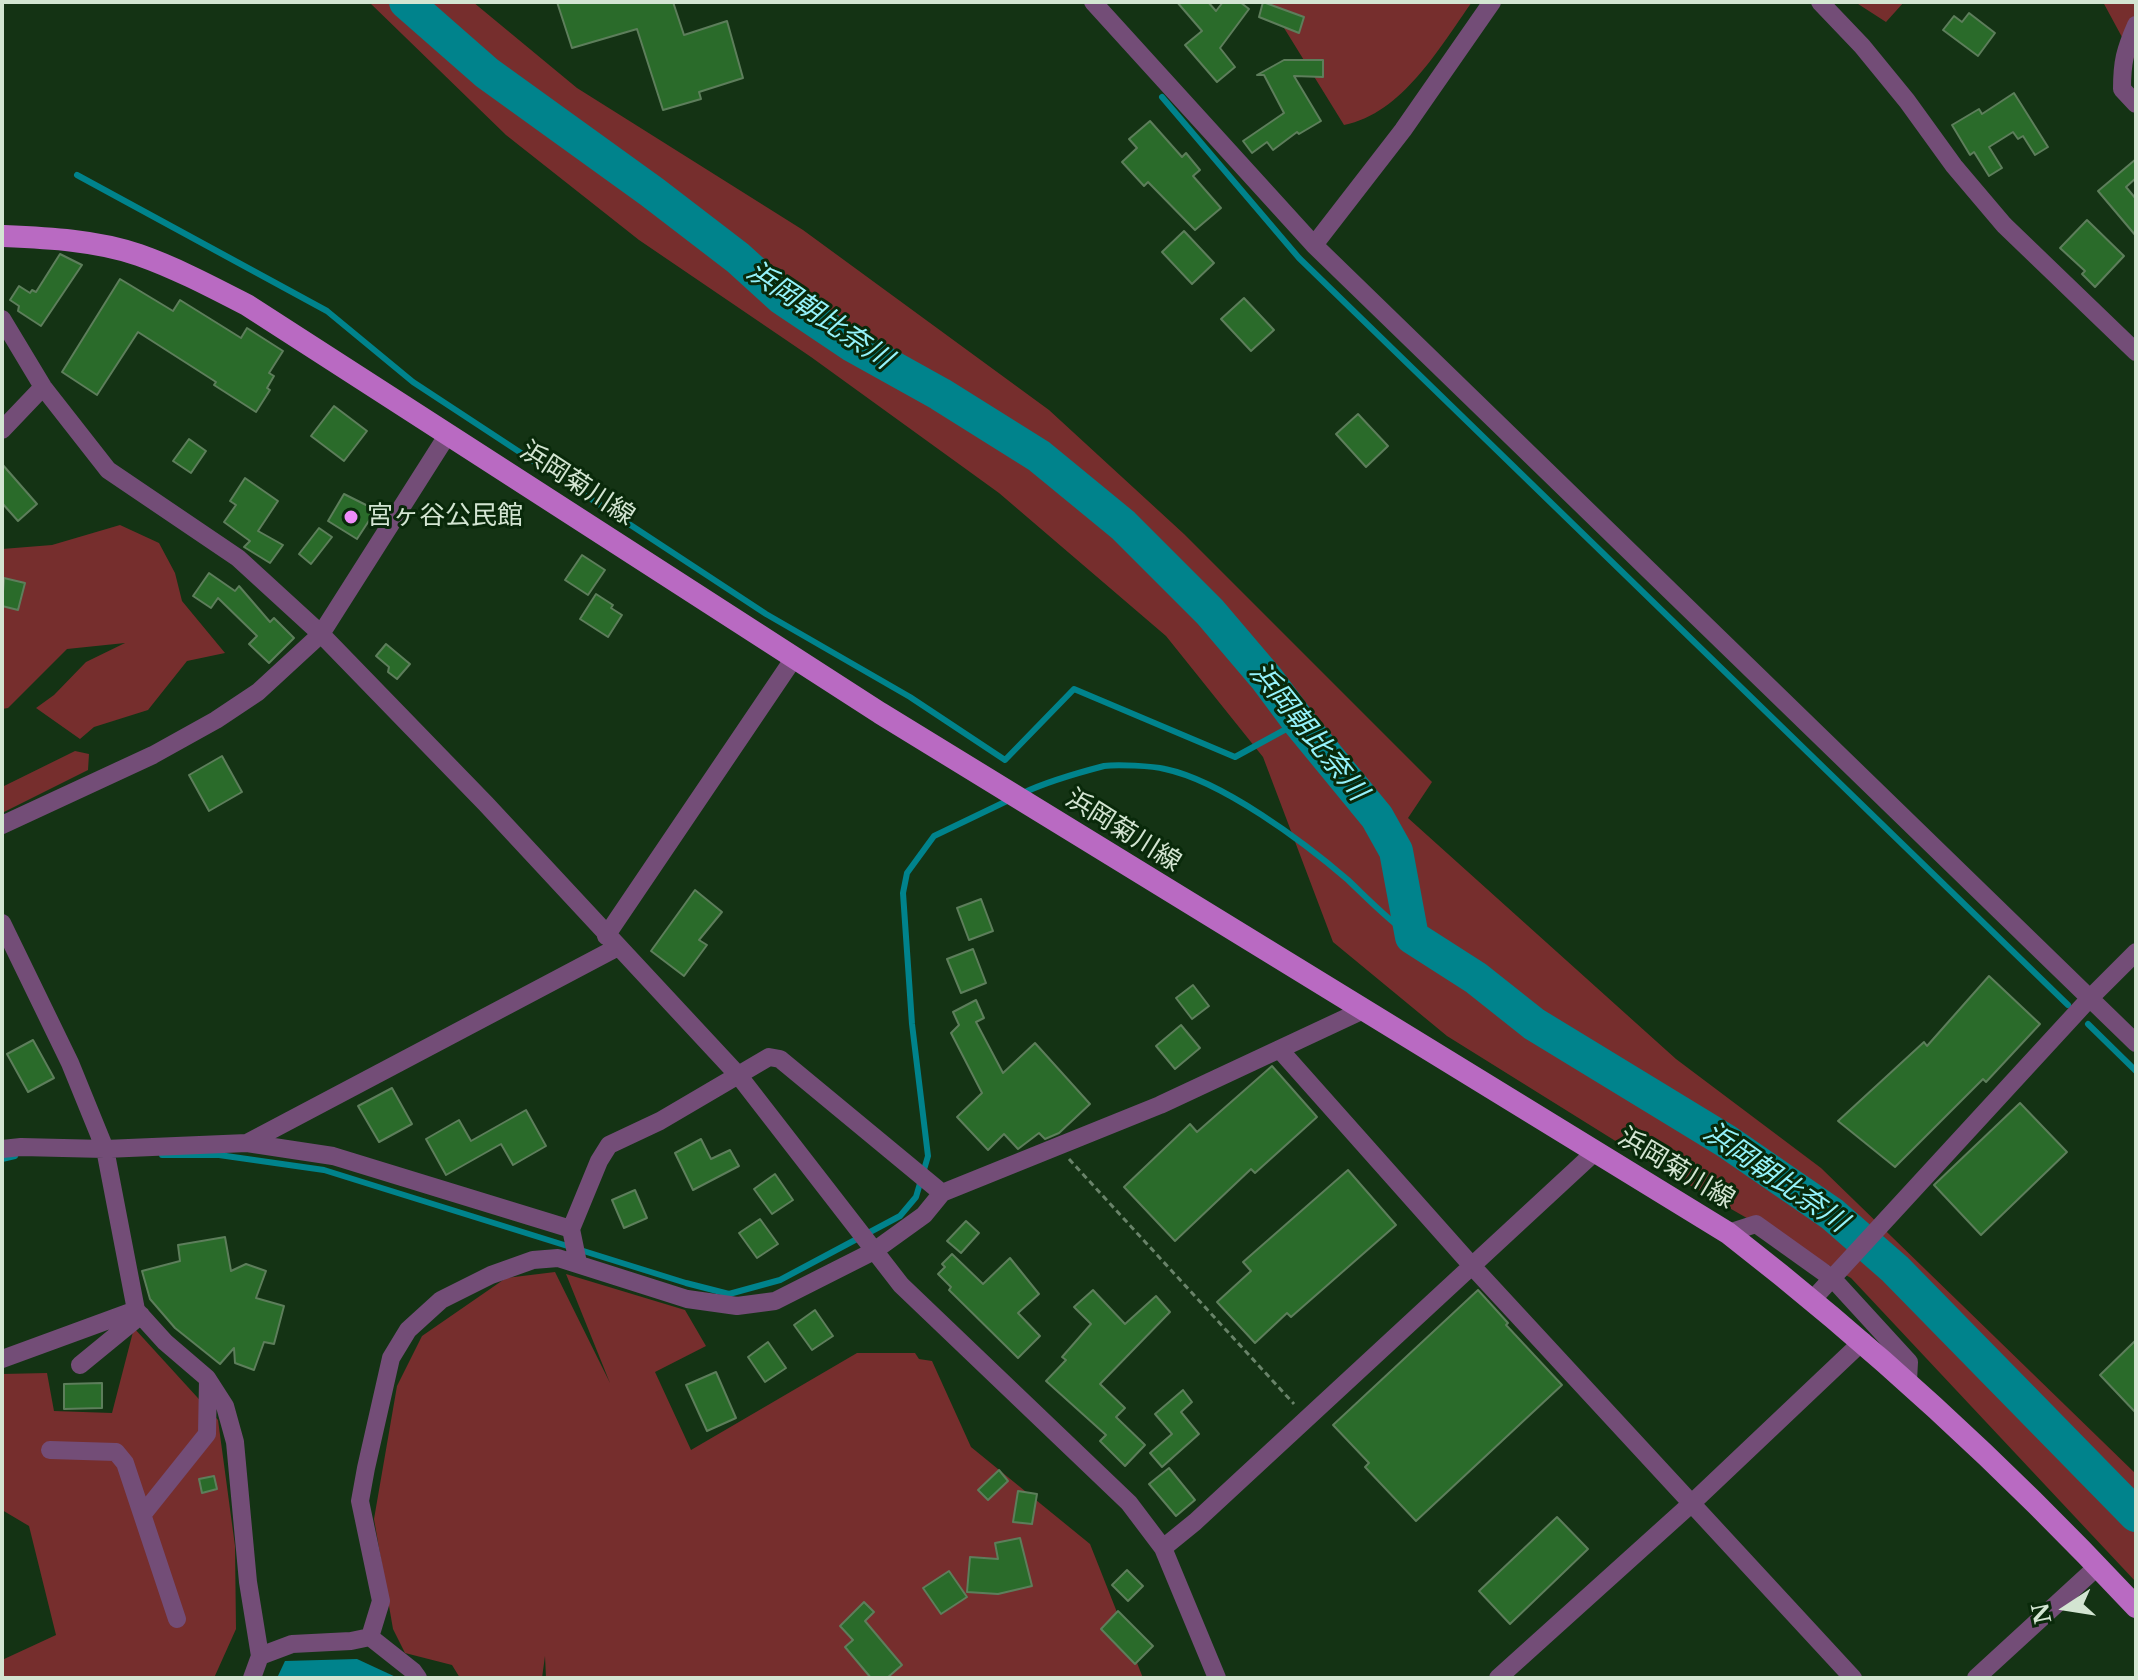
<!DOCTYPE html>
<meta charset="utf-8">
<style>
body{margin:0}
#map{position:relative;width:2138px;height:1680px;overflow:hidden;background:#143314;font-family:"Libre Baskerville",serif}
canvas{display:block}
.frame{position:absolute;inset:0;border:4px solid #d3e5d2;pointer-events:none}
.north{position:absolute;left:2026px;top:1568px;width:80px;height:80px;-webkit-text-stroke:6px #09290a;paint-order:stroke;rotate:258deg;font-size:22px;font-weight:700;line-height:32px;text-align:center;color:#d3e5d2}
.north::after{content:'';display:block;margin:auto;width:28px;height:36px;background:#d3e5d2;clip-path:polygon(50% 0,100% 100%,50% 72%,0 100%)}
</style>
<div id="map">
<canvas width="2138" height="1680"></canvas>
<div class="frame"></div>
<div class="north">N</div>
</div>
<script>
const context = document.querySelector('canvas').getContext('2d');
context.lineJoin = 'round';
function paint(path, color) {
  context.fillStyle = color;
  context.fill(path, 'evenodd');
}
function stroke(path, color, width, dash) {
  context.strokeStyle = color;
  context.lineWidth = width;
  context.lineCap = dash ? 'butt' : 'round';
  context.setLineDash(dash || []);
  context.stroke(path);
}
function drawText(font, color, halo, rows, align = 'center') {
  context.font = font + ' "Libre Baskerville","Noto Sans JP",serif';
  context.lineWidth = 6;
  context.setLineDash([]);
  context.textBaseline = 'middle';
  context.strokeStyle = halo;
  context.fillStyle = color;
  for (const [text, x, y, turn = 0] of rows) {
    context.save();
    context.translate(x, y);
    context.rotate((+turn || 0) * Math.PI / 180);
    context.textAlign = isNaN(turn) ? turn : align;
    if (halo) context.strokeText(text, 0, 0);
    context.fillText(text, 0, 0);
    context.restore();
  }
}
paint(new Path2D(`
 M369 2H473L577 88 803 230 1049 410 1184 534 1432 782 1408 818 1676 1059 1821 1168 2136 1474V1582L1851 1278 1646 1160 1447 1036 1333 942 1263 757 1166 636 999 493 811 357 639 240 506 135Z
 M1268 2H1472C1439 48 1403 113 1344 125Z
 M1855 2H1904L1886 22Z
 M2103 2H2136V63Z
 M120 525 159 543 175 573 182 601 225 653 187 661 148 710 94 727 80 739 36 708 54 695 86 662 125 643 67 649 8 708 2 709V549L52 545Z
 M75 751 89 754 88 770 2 813V787Z
 M555 1272 610 1383 566 1274 685 1310 706 1346 655 1372 691 1450 857 1353H915L919 1359 932 1361 971 1447 1090 1544 1143 1678H546L545 1656 542 1678H460L452 1665 405 1653 393 1629 374 1519 397 1386 422 1336 506 1278Z
 M134 1328 218 1420 235 1546 236 1629 214 1678H2V1660L56 1635 29 1526 2 1510V1374L47 1373 54 1411 112 1413Z`), '#762e2d');
paint(new Path2D(`
 M357 1659 398 1678H277L285 1661Z`), '#00838c');
stroke(new Path2D(`
 M1162 97 1299 258 2068 1005
 M77 175 327 311 413 382 766 614 910 697 1005 760 1074 689 1235 757 1299 722
 M1023 793C1044 783 1081 772 1104 766 1117 764 1153 766 1165 769 1222 781 1304 842 1348 880 1369 900 1388 920 1412 937
 M2088 1024 2136 1071
 M162 1155H219L324 1170 686 1283 729 1294 780 1280 900 1216 916 1197 928 1156 912 1024 903 893 907 873 934 836 1009 800
 M2 1159 15 1156`), '#00838c', 6);
stroke(new Path2D(`
 M406 2 487 73 652 192 738 258 782 298 852 345 940 394 1039 456 1123 525 1210 612 1267 679 1299 722 1377 817 1396 851 1412 937 1476 978 1534 1024 1726 1141 1832 1214 1895 1269 2136 1515`), '#00838c', 34);
const building = new Path2D(`
 M557 2H673L684 35 727 21 743 78 699 92 701 99 663 110 637 29 572 48Z
 M1177 2H1208L1216 11 1223 2H1240L1249 9 1220 48 1235 67 1217 82 1185 45 1202 31Z
 M1263 2 1304 17 1299 33 1259 17Z
 M1969 13 1995 33 1978 56 1943 30 1954 16 1962 22Z
 M1284 60H1323V77L1294 76 1321 121 1299 134 1297 132 1273 150 1267 142 1252 153 1243 141 1284 113 1264 75H1257Z
 M2014 93 2048 147 2035 155 2023 136 2018 139 2013 132 1989 147 2002 168 1989 176 1974 152 1970 155 1952 125 1979 109 1982 114Z
 M1150 121 1182 157 1186 153 1200 170 1193 176 1221 208 1195 230 1148 182 1144 186 1122 162 1137 148 1129 139Z
 M2136 159V178L2126 187 2136 199V236L2098 191Z
 M2087 220 2124 256 2095 287 2082 274 2085 271 2060 248Z
 M1184 231 1214 263 1192 284 1162 252Z
 M60 254 82 265 41 326 18 311 19 306 10 300 19 286 30 293 32 290 36 292Z
 M120 279 173 311 180 300 241 338 247 328 283 351 269 373 274 376 267 388 270 390 256 412 214 385 216 382 138 332 97 395 62 372Z
 M1244 298 1274 330 1251 351 1221 319Z
 M334 406 367 431 344 461 311 436Z
 M1358 414 1388 446 1366 467 1336 434Z
 M189 439 206 451 191 473 173 461Z
 M2 464 37 504 18 521 2 503Z
 M245 478 278 501 258 531 283 545 270 563 244 547 250 541 224 522 236 505 230 501Z
 M344 494 368 506 374 513 357 539 328 521Z
 M319 528 332 537 311 564 299 554Z
 M582 555 605 570 588 595 565 580Z
 M209 573 235 591 239 586 270 622 274 618 294 638 269 663 249 644 257 636 218 598 211 608 193 596Z
 M4 578 25 583 18 610 2 606Z
 M596 594 613 605 611 608 622 615 608 637 580 619Z
 M386 644 410 664 397 679 388 672 389 667 376 656Z
 M222 756 242 792 209 811 189 775Z
 M695 890 722 912 699 940 707 945 684 976 651 951Z
 M981 899 993 931 969 940 957 908Z
 M973 949 986 983 961 993 947 959Z
 M1989 976 2040 1024 1986 1082 1983 1079 1895 1167 1838 1121 1924 1042 1927 1046Z
 M1193 985 1209 1006 1192 1019 1176 998Z
 M976 1000 984 1018 976 1022 1003 1073 1035 1043 1090 1104 1059 1133 1045 1139 1039 1133 1018 1149 1004 1134 988 1150 957 1117 982 1093 951 1033 959 1025 953 1012Z
 M1181 1025 1200 1048 1175 1069 1156 1046Z
 M33 1040 54 1078 28 1092 7 1054Z
 M1272 1066 1317 1117 1255 1173 1251 1169 1175 1241 1124 1187 1190 1124 1197 1132Z
 M392 1088 412 1124 379 1142 358 1106Z
 M2020 1103 2067 1152 1981 1235 1934 1185Z
 M526 1110 546 1146 513 1165 501 1144 446 1175 426 1139 459 1120 471 1141Z
 M701 1139 711 1159 730 1150 739 1166 693 1190 675 1153Z
 M1348 1170 1396 1225 1291 1317 1287 1313 1255 1343 1217 1302 1251 1271 1243 1262Z
 M775 1174 793 1200 772 1214 754 1189Z
 M635 1190 647 1218 624 1228 612 1200Z
 M760 1219 778 1244 757 1258 739 1233Z
 M966 1221 979 1233 961 1253 947 1241Z
 M225 1237 231 1271 246 1264 266 1271 256 1298 284 1306 274 1344 264 1342 254 1370 235 1363 234 1348 220 1364 175 1328 150 1299 142 1271 180 1261 178 1245Z
 M952 1254 983 1284 1010 1258 1039 1294 1018 1313 1040 1336 1018 1358 949 1290 951 1287 938 1274 945 1267 942 1264Z
 M1093 1290 1125 1324 1156 1296 1170 1312 1100 1384 1125 1408 1116 1417 1145 1445 1125 1466 1100 1441 1106 1435 1046 1381 1066 1360 1062 1357 1091 1324 1074 1307Z
 M1478 1290 1508 1323 1506 1325 1562 1385 1416 1521 1365 1467 1369 1463 1333 1425Z
 M815 1310 833 1336 812 1350 794 1325Z
 M2136 1340V1413L2100 1375Z
 M768 1342 786 1368 765 1382 748 1357Z
 M716 1372 736 1418 707 1431 686 1385Z
 M102 1383V1408L64 1409V1384Z
 M1183 1390 1192 1402 1181 1412 1199 1434 1162 1467 1150 1453 1172 1434 1155 1414Z
 M1169 1468 1195 1500 1176 1516 1149 1484Z
 M999 1470 1008 1481 988 1500 978 1490Z
 M214 1476 217 1489 202 1493 199 1479Z
 M1018 1491 1037 1494 1032 1524 1013 1522Z
 M1557 1517 1588 1549 1510 1624 1479 1591Z
 M1020 1538 1032 1586 998 1594 967 1592 970 1557 998 1559 995 1543Z
 M1127 1570 1143 1586 1128 1601 1112 1585Z
 M949 1571 967 1597 941 1614 923 1588Z
 M864 1602 874 1612 865 1621 902 1665 887 1678H871L845 1647 853 1640 840 1626Z
 M1118 1611 1153 1646 1135 1664 1101 1629Z`);
paint(building, '#2a6b2a');
stroke(building, '#5d7e5b', 2);
stroke(new Path2D(`
 M1069 1159 1294 1404`), '#698369', 3, [6, 4]);
stroke(new Path2D(`
 M1093 2 1314 245 2136 1043
 M1820 2 1862 46 1907 101 1954 166 2004 225 2136 352
 M2136 25C2125 50 2122 62 2122 89L2136 104
 M1314 245 1403 130 1492 2
 M2 319 43 387 108 470 238 558 321 634 486 804 739 1076 901 1285 1129 1503 1163 1548 1217 1678
 M2 430 43 387
 M2 825 153 755 216 720 258 692 321 634 448 434
 M2 923 70 1063 105 1149 136 1310 165 1342 207 1378 225 1406 235 1442 248 1582 260 1656 252 1678
 M606 936 794 658
 M1280 1050 1473 1267 1853 1678
 M247 1143 618 947
 M2 1149 21 1147 105 1149 247 1143 333 1156 571 1229
 M1728 1233 1756 1224 1833 1279 1909 1362 1908 1381
 M578 1263 571 1229 599 1161 609 1145 660 1121 769 1057 780 1059 942 1193
 M1813 1299 2090 998 2136 952
 M2 1359 136 1310
 M80 1365 141 1315
 M50 1450 116 1452 125 1463 177 1619
 M143 1514 207 1434 208 1380
 M1163 1548 1195 1522 1595 1152
 M370 1637 413 1671 418 1678
 M260 1656 292 1644 351 1641 370 1637 381 1601 360 1501 366 1468 391 1358 408 1330 441 1300 491 1275 533 1260 558 1258 687 1299 737 1306 775 1301 874 1251 924 1215 942 1193 1160 1105 1361 1011
 M1498 1678 1692 1503 1863 1341
 M1976 1678 2098 1566`), '#734d77', 18);
stroke(new Path2D(`
 M2 236C47 238 96 240 139 255 176 268 212 287 247 305L880 713 1728 1233C1875 1347 2009 1471 2136 1607`), '#b96ac2', 22);
for (const [x, y, r, color] of [
 [351,517,8,"#ee8cf8"]
]) {
  const dot = new Path2D();
  dot.arc(x, y, r, 0, 2 * Math.PI);
  context.fillStyle = color;
  context.fill(dot);
  stroke(dot, '#09290a', 3);
}
drawText('26px', '#d3e5d2', '#09290a', [
 ["浜岡菊川線",577,484,33],
 ["浜岡菊川線",1123,831,32],
 ["浜岡菊川線",1676,1169,31]
]);
drawText('26px', '#d3e5d2', '#09290a', [
 ["宮ヶ谷公民館",367,517]
], 'left');
drawText('italic 28px', '#95f2fb', '#09290a', [
 ["浜岡朝比奈川",819,316,34],
 ["浜岡朝比奈川",1308,732,51],
 ["浜岡朝比奈川",1775,1178,35]
]);
</script>
